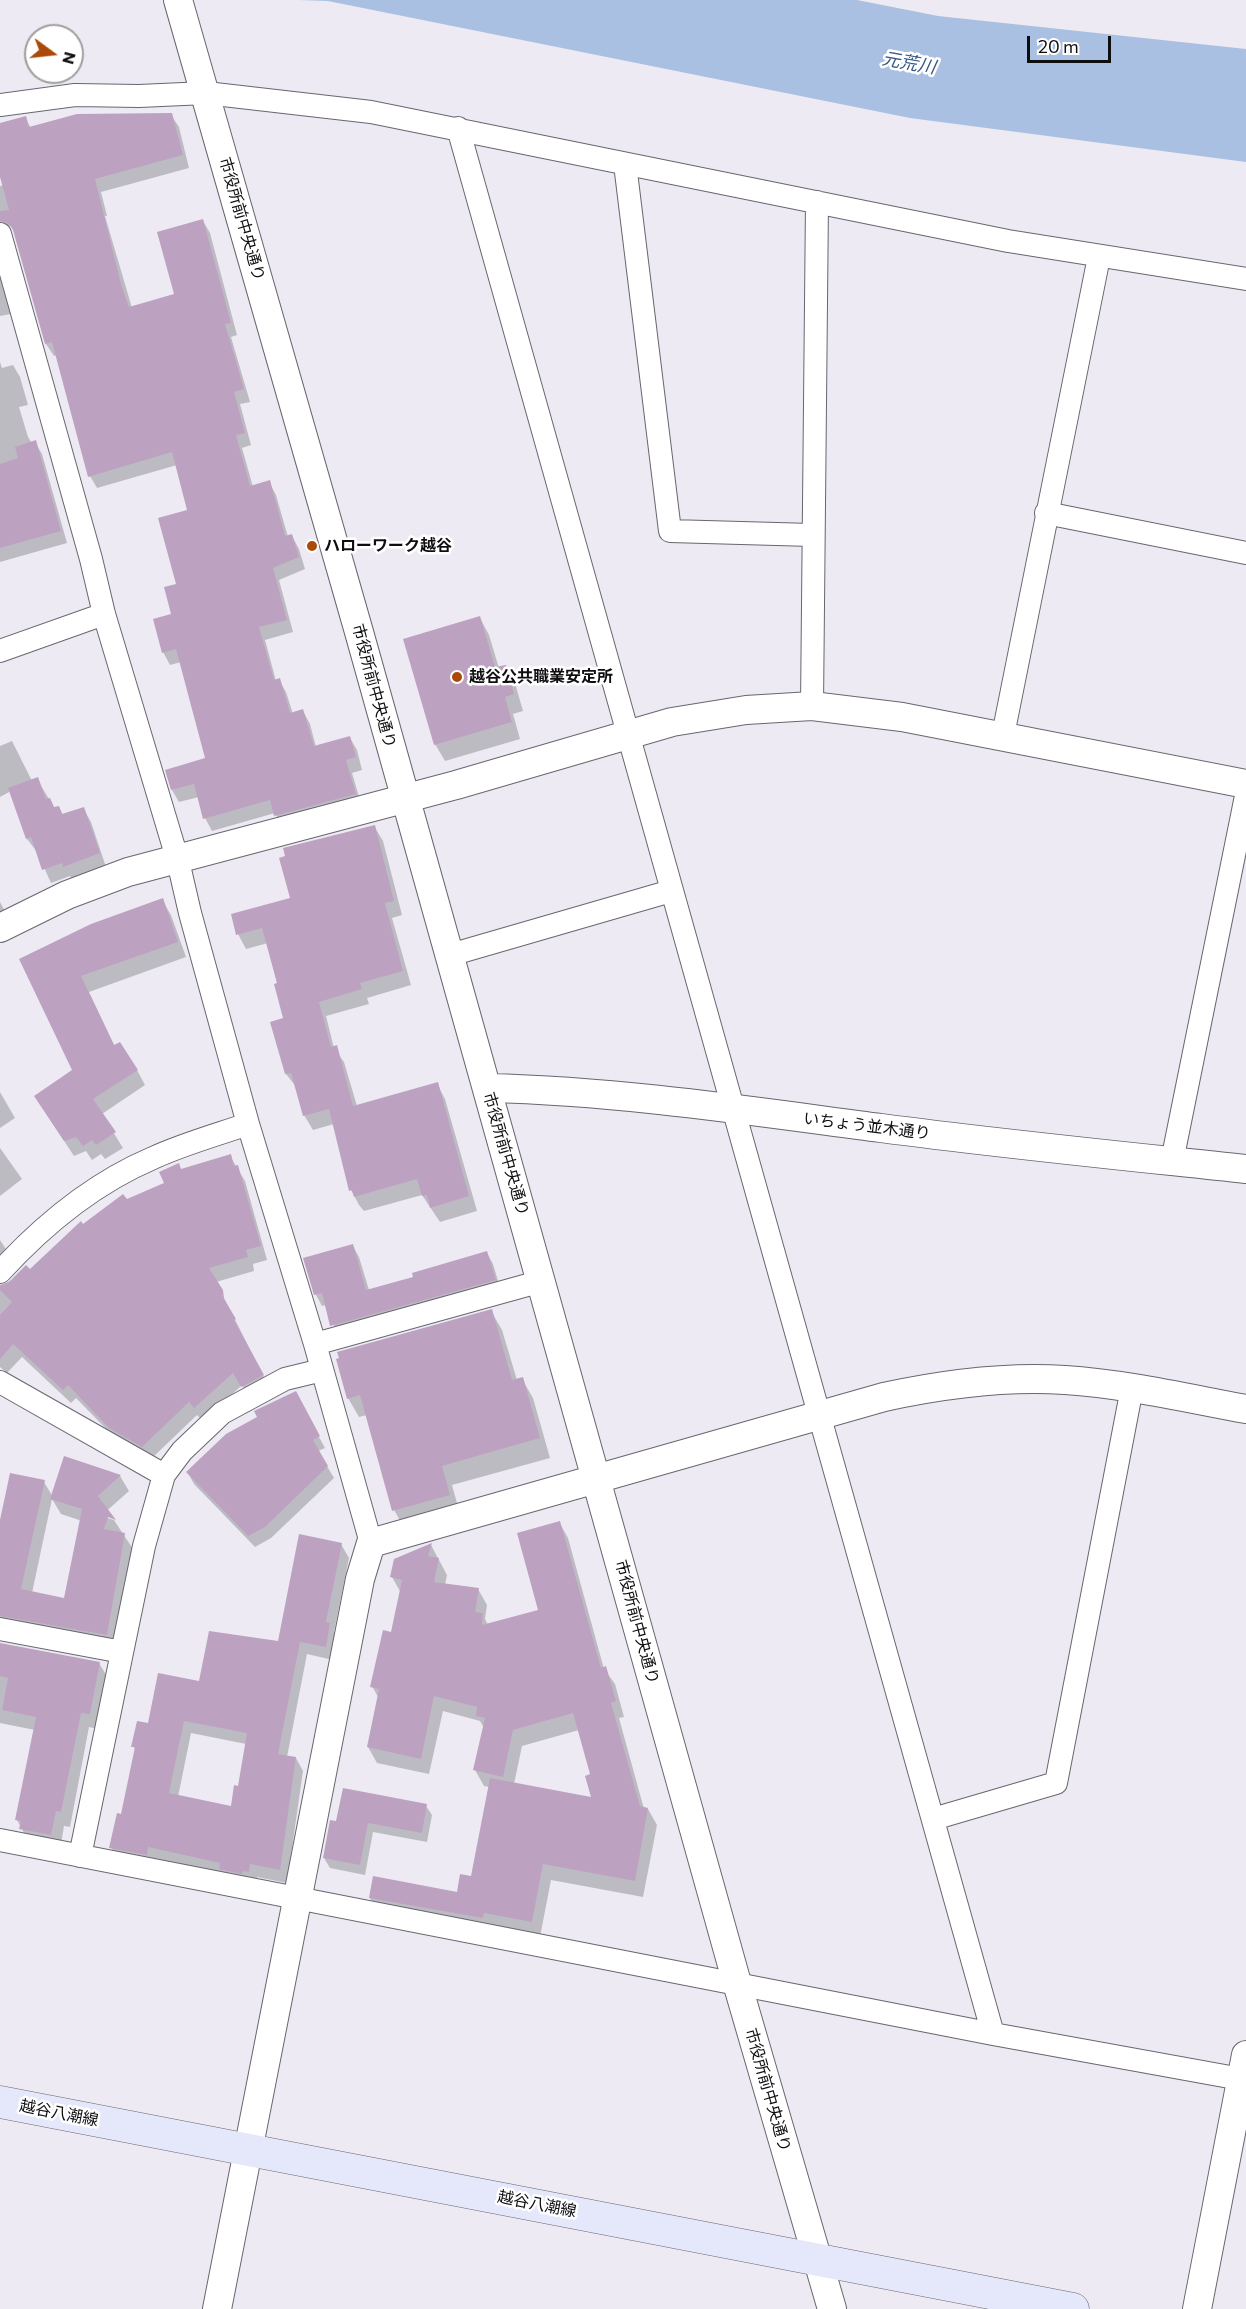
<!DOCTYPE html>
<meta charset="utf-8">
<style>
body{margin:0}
#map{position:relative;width:1246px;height:2309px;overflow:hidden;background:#edeaf3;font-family:Commissioner,sans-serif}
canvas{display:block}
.north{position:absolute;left:24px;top:24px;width:60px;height:60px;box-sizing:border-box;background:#fff;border:2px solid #9f9e9f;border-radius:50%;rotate:105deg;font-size:16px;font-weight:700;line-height:24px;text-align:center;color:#0e0d10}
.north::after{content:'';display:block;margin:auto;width:21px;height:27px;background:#ab4909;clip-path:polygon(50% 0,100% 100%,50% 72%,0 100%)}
.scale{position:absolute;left:1027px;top:36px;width:84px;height:27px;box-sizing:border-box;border:3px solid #0e0d10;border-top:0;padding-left:8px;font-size:18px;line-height:21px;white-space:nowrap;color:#0e0d10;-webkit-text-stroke:4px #fff;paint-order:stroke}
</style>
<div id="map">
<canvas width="1246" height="2309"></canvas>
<div class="north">N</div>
<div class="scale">20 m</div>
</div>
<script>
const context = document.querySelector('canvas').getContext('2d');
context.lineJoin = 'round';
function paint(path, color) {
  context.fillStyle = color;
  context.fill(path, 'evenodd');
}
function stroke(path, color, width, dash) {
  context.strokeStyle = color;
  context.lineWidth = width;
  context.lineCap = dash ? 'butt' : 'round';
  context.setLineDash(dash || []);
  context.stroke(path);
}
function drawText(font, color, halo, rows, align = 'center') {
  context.font = font + ' Commissioner,"Noto Sans JP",sans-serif';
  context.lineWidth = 5;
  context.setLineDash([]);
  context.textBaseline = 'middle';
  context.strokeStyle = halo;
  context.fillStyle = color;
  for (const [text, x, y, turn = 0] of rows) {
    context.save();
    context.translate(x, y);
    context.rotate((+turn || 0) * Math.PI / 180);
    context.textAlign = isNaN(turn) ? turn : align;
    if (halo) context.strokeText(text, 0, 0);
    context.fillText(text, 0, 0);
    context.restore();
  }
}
paint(new Path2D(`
 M299 0H857L938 16 1246 49V162L910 118 328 1Z`), '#a9c0e2');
paint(new Path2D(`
 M171 115 179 127 189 168 101 192 107 216H105L132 308 176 295 203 221 210 233 237 335 231 337 250 402 240 404 251 445 242 448 253 487 269 482 276 495 288 537 292 536 299 549 305 569 279 580 293 632 265 640 276 681 279 680 286 692 293 714 303 711 310 724 316 747 350 738 357 750 362 770 352 773 362 807 283 828 275 813 212 831 205 818 199 797 179 802 172 790 167 771 207 759 181 662 170 665 163 652 173 615 189 511 177 465 97 488 90 476 57 355 54 356 46 344 15 225 0 228V186L4 185 0 171V125L25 118 31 128Z
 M0 277 11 314 0 316Z
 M0 362 2 368 13 365 20 377 28 405 19 407 28 437 32 443 35 442 42 454 67 543 0 562Z
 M480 618 489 635 499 668 505 666 515 683 523 711 513 714 520 739 445 761 435 744Z
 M12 741 32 781 37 779 55 809 59 807 63 815 83 808 91 822 106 867 72 880 70 876 51 883 37 852 27 839 11 791 0 797V746Z
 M374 826 383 841 402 915 392 918 411 985 367 998 369 1004 326 1016 334 1048 344 1062 357 1106 437 1084 445 1099 477 1211 440 1222 422 1195 364 1211 359 1205 351 1190 334 1124 313 1130 304 1115 297 1088 286 1074 285 1019 268 943 246 949 238 934 292 899Z
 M162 900 171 915 186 957 89 992 115 1047 137 1070 145 1085 102 1114 123 1148 105 1159 101 1154 92 1160 86 1151 74 1156 45 1112 74 1070 21 960Z
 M0 902 9 919 0 924Z
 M0 1092 15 1118 0 1128Z
 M0 1148 22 1179 0 1196Z
 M230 1156 245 1181 267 1260 253 1264 254 1271 216 1282 270 1389 250 1400 242 1385 203 1421 197 1415 150 1460 119 1442 76 1398 71 1403 22 1357 7 1373 0 1367V1286L30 1271 83 1226 126 1201 166 1183 181 1170Z
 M0 1240 13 1260 0 1276Z
 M353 1246 359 1257 369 1290 415 1278 487 1253 493 1264 501 1291 338 1336 326 1305 322 1306 316 1295 305 1259Z
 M491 1311 502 1330 517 1380 522 1379 533 1398 550 1458 452 1485 460 1514 405 1529 394 1510 367 1415 359 1417 348 1398Z
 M295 1393 325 1448 318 1451 334 1478 271 1538 255 1547 194 1484 188 1473Z
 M65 1458 120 1476 129 1491 101 1516 114 1520 133 1549 115 1650 0 1634V1527L44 1482 53 1497ZM52 1499 61 1514 82 1521 65 1599 32 1593Z
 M559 1522 568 1538 604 1669 615 1684 624 1717 619 1718 644 1809H648L657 1825 643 1897 551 1880 540 1937 379 1914 370 1898 458 1893 472 1878 490 1787 484 1786 475 1770 484 1728 480 1721 443 1711 429 1774 377 1763 368 1747 379 1699 372 1686 392 1634 401 1593 392 1577 431 1545 447 1575 445 1585 478 1589 487 1605 485 1619 488 1625 540 1611ZM579 1730 592 1775 593 1799 514 1784 522 1746Z
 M341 1544 349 1558 334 1632 337 1638 333 1660 307 1654 287 1757 296 1758 303 1771 287 1883 257 1877 256 1885 118 1861 111 1847 122 1815 136 1751 133 1746 149 1725 201 1683 279 1643ZM191 1733 246 1744 239 1788 232 1808 178 1797Z
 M0 1644 99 1663 108 1678 98 1729 89 1727 70 1827 64 1826 60 1850 30 1844 17 1820 35 1730 0 1723Z
 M426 1806 432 1815 427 1842 373 1832 365 1875 330 1868 324 1858 331 1822Z`), '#0003');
paint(new Path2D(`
 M172 113 183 155 95 179 121 284 129 307 174 294 157 232 203 219 231 323 225 324 244 389 234 392 245 433 236 435 250 486 270 480 285 536 292 534 299 557 273 568 287 620 259 627 274 680 280 678 290 713 303 709 314 746 350 736 356 757 346 760 356 794 274 816 270 800 203 819 194 784 171 790 165 770 205 758 176 649 162 653 153 619 171 614 164 587 176 584 158 518 187 510 172 452 88 477 52 342 45 344 13 230 9 224 0 221V211L9 210 0 177V123L26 116 29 127 77 114Z
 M36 440 61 531 0 548V464L18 458 15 447Z
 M480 616 495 667 506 665 514 694 505 697 512 722 434 745 403 639Z
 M38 777 46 799 50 798 54 807 59 806 62 814 84 807 100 853 63 867 62 863 42 870 31 837 26 839 8 788Z
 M375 825 394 901 385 903 403 971 360 983 362 989 319 1002 331 1047 337 1045 353 1106 438 1082 469 1196 430 1208 427 1195 422 1196 417 1179 354 1197 352 1190 349 1191 329 1109 303 1116 291 1073 285 1074 270 1022 283 1018 274 984 277 983 262 928 236 935 231 914 290 898 279 858 285 856 283 848Z
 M163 898 178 942 81 976 114 1045 120 1042 138 1070 93 1099 116 1132 96 1145 92 1140 83 1146 76 1137 64 1141 34 1096 72 1070 19 959 91 924Z
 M231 1154 234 1166 238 1165 261 1246 246 1250 248 1257 209 1268 223 1290 224 1299 236 1319 234 1320 264 1375 241 1387 233 1373 194 1408 189 1402 142 1447 109 1428 68 1385 63 1390 13 1344 0 1359V1315L12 1302 0 1290V1285L9 1282 26 1265 30 1269 81 1221 83 1224 123 1194 127 1199 164 1183 159 1172 179 1163 181 1169Z
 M353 1244 366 1290 413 1277 412 1273 487 1251 496 1280 330 1326 322 1293 314 1295 303 1258Z
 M492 1309 512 1380 523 1377 540 1438 442 1466 450 1495 392 1511 360 1395 347 1399 336 1359 339 1358 337 1352Z
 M296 1391 320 1436 313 1440 328 1466 265 1527 248 1536 186 1472 226 1434 257 1417 254 1411Z
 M64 1456 121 1475 98 1496 116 1520 108 1517 104 1529 125 1533 107 1635 0 1616V1520L10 1473 45 1480 21 1589 64 1598 82 1509 50 1499Z
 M560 1521 601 1668 606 1666 616 1701 611 1703 640 1806 648 1808 635 1881 543 1864 532 1922 484 1913 483 1918 369 1898 373 1876 457 1892 460 1874 471 1876 490 1778 591 1797 585 1776 590 1774 573 1713 513 1730 503 1777 473 1770 485 1718 476 1716 477 1707 434 1696 421 1759 367 1747 379 1689 370 1687 383 1630 391 1632 402 1580 390 1577 394 1559 432 1543 428 1556 439 1558 434 1582 479 1588 475 1612 483 1613 482 1625 538 1610 517 1533Z
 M299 1534 342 1543 326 1622 330 1623 326 1647 300 1642 278 1754 296 1757 280 1870 250 1864 249 1872 243 1871 242 1874 219 1869 220 1863 148 1847 147 1855 109 1848 117 1813 121 1814 135 1747H131L137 1721 148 1723 158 1673 199 1681 209 1631 278 1641ZM184 1721 247 1733 238 1786 234 1785 231 1806 169 1793Z
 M0 1643 100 1662 90 1714 81 1713 61 1812 56 1811 51 1835 19 1829 21 1821 15 1820 36 1717 2 1710 8 1678 0 1676Z
 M343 1788 427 1804 422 1833 368 1823 360 1865 323 1858 330 1820 336 1821Z`), '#bca1c1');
const minor = new Path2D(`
 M0 105 75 95 139 96 206 93 371 112 1008 241 1246 279
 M458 128 993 2034
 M625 164 670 531 812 535
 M0 234 91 559 104 614 178 861 190 913 248 1124 315 1344 371 1543
 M1046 513 1246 553
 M0 651 104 614
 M812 706 817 202
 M1003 735 1099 257
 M450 955 671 891
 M1172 1161 1246 796
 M0 1272C43 1225 94 1183 153 1158 183 1144 216 1135 248 1124
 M315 1344 542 1281
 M0 1382 164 1475
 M0 1629 122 1652
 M933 1819 1056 1783 1132 1388
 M0 1840 993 2034 1246 2080
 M80 1856 144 1546 164 1475 182 1451 222 1413 285 1379 322 1370`);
const tertiary = new Path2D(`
 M178 0 359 632 737 1983 832 2309
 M0 928 67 895 128 872 456 785 672 722 746 710 812 706 902 717 1246 784
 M488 1088C619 1091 751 1111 881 1128 1002 1144 1124 1156 1246 1169
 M217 2309 360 1579 371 1543 884 1397C944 1384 1004 1376 1065 1380 1126 1384 1186 1398 1246 1409
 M1197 2309 1246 2055`);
const secondary = new Path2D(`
 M0 2102 1073 2309`);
stroke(minor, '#68666e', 24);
stroke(tertiary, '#68666e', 30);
stroke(secondary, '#68666e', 33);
stroke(minor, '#fff', 22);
stroke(tertiary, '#fff', 28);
stroke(secondary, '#e5e7fa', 32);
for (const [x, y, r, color] of [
 [312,546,6,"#ab4909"],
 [457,677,6,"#ab4909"]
]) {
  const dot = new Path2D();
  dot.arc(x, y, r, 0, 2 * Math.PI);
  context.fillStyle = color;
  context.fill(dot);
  stroke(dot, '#fff', 2);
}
drawText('16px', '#0e0d10', '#fff', [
 ["市役所前中央通り",242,219,74],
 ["市役所前中央通り",374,686,75],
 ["いちょう並木通り",867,1126,7],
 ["市役所前中央通り",506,1154,74],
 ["市役所前中央通り",637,1622,75],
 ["市役所前中央通り",768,2090,74],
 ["越谷八潮線",59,2113,11],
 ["越谷八潮線",537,2204,11]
]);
drawText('bold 16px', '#0e0d10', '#fff', [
 ["ハローワーク越谷",324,546],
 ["越谷公共職業安定所",469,677]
], 'left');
drawText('italic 18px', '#375684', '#fff', [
 ["元荒川",909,63,10]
]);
</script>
